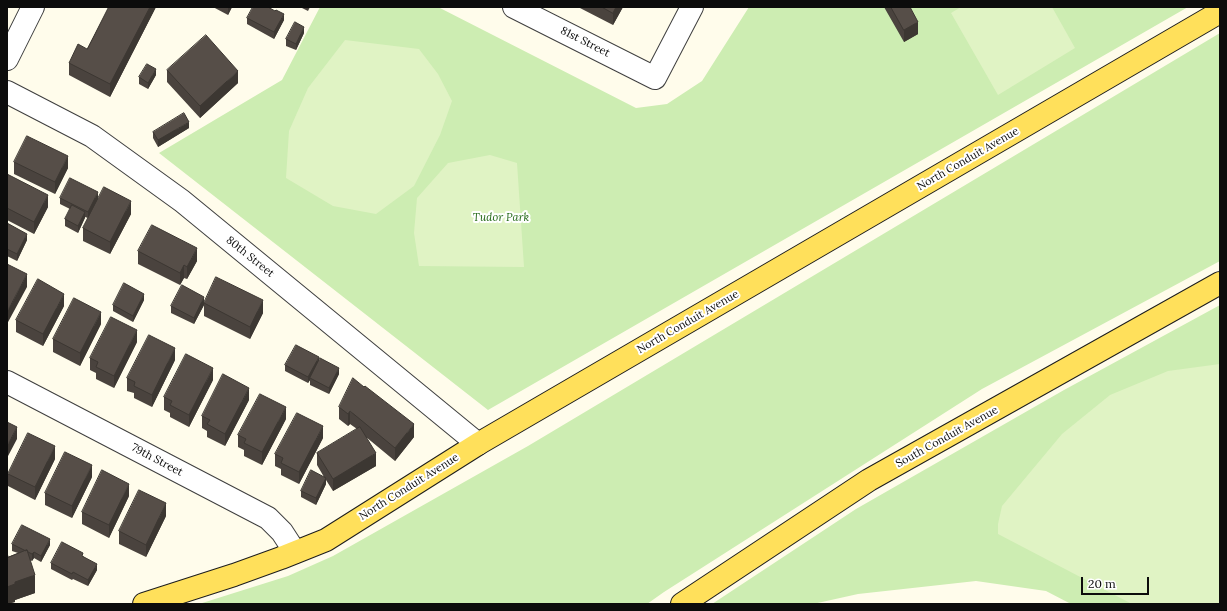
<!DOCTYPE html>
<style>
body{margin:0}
#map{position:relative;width:1227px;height:611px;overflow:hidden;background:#fffceb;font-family:Lora,serif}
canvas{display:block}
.frame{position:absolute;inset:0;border:8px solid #0c0c0c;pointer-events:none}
.scale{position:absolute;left:1081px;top:577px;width:68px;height:18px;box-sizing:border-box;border:2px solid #0c0c0c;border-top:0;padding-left:5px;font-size:12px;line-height:14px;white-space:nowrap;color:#0c0c0c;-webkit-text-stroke:3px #fff;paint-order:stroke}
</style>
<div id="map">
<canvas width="1227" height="611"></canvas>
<div class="frame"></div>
<div class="scale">20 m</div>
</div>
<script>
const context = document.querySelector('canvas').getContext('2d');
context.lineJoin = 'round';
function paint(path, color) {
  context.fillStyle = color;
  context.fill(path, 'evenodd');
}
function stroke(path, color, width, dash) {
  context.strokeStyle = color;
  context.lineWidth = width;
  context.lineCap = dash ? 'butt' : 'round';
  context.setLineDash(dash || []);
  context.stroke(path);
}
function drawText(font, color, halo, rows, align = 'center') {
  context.font = font + ' Lora,serif';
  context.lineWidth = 4;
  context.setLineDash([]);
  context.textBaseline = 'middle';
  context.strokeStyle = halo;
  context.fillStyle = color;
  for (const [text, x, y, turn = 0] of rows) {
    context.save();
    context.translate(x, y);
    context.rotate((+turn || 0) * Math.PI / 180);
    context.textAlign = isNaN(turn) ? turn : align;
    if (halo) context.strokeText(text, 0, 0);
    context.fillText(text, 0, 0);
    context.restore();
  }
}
paint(new Path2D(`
 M320 7H438L636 108 667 104 702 81 749 7H1188L488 410 159 153 282 80Z
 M1220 33V261L982 389 664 592 647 604H199L288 576 333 556 528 446Z
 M1220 305V604H1071L1046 591 976 581 858 594 813 604H712L856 509 1064 390Z`), '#cdedb2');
paint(new Path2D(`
 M961 7H1052L1075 48 998 95 951 13Z
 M345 40 419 49 438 74 452 101 440 135 414 186 376 214 333 206 286 178 289 131 308 88Z
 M490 155 517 163 524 267 419 266 414 233 417 198 448 163Z
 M1220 364V604H1132L998 534V524L1002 506 1062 434 1110 395 1168 371Z`), '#e0f3c4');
const minor = new Path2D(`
 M514 7 655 78 692 7
 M7 59 33 7
 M7 92 92 136 182 201 478 444
 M7 382 268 518 282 532 295 552`);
const major = new Path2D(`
 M144 604 234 575 281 558 326 540 478 444 1220 12
 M682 604 869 480 1220 283`);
stroke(minor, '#3f3f3f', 24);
stroke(major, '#1d1d1d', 24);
stroke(minor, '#fff', 22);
stroke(major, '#ffe05b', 22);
paint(new Path2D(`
 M109 7H156L110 97 69 75V63L87 49Z
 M213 7H232L228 15Z
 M300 7H310L308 11Z
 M578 7H623L613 25Z
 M884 7H910L918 34 904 42Z
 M247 18 284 20 274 39 247 24Z
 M304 33 296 50 286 46V39Z
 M167 70 238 83 200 118 167 82Z
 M156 75 148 89 139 84V77Z
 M189 128 158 147 153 138V132Z
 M14 162 68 168 55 194 14 174Z
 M7 175 48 207 34 234 7 220Z
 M60 198H98L131 214 110 254 83 241V228L88 218 85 217 78 233 65 226V219L70 209 60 204Z
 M7 223 27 240 17 261 7 256Z
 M138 251 197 261 187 279 184 278 180 285 138 264Z
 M144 300 133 322 113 311V305Z
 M204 302 263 313 250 339 204 316V305L194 324 171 313V306Z
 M64 306 43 346 16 332V320Z
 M101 324 80 366 53 352V339Z
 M137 342 114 388 96 379V373L90 370V358Z
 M175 360 152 407 134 398V393L127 391V378Z
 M319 361 339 374 329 394 310 385V380L308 383 285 371V365Z
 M213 380 189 427 170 417V413L164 410V397Z
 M249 400 225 446 207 437V431L202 428V416Z
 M339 407 414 437 395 461 366 437 376 466 333 491 326 480V484L316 505 301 497V491L324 477 317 465V453L357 429 350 424 348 426 339 419Z
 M286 419 262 465 244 456V450L238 447V435Z
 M323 438 299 484 281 475V469L275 466V454Z
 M55 459 35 500 8 486V474Z
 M92 477 72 518 45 505V493Z
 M129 496 109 538 82 524V512Z
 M166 516 146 557 119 544V531Z
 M12 544 50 545 41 562 34 558 32 561 30 560 35 593 15 600V602L7 604 8 557 18 553 12 551Z
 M83 556 97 570 88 586 73 579 72 580 51 569V563Z`), '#4a433e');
paint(new Path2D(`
 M150 7H156L110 97V84Z
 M229 7H232L228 15V8Z
 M616 7H623L613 25V13Z
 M284 14V20L274 39V32Z
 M918 22V34L904 42V30Z
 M304 27V33L296 50V44Z
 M156 69V75L148 89V83Z
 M238 71V83L200 118V106Z
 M189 122V128L158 147V140Z
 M68 156V168L55 194V182Z
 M98 192V199L88 218V212Z
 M48 195V207L34 234V222Z
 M131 201V214L110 254V242Z
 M85 212V218L78 233V226Z
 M27 234V240L17 261V254Z
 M197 248V261L187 279V267Z
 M184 265V278L180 285V273Z
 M27 274V287L7 324V312Z
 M64 294V306L43 346V334Z
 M144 294V300L133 322V316Z
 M204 297V304V303V305L194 324V318Z
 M263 300V313L250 339V327Z
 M101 312V324L80 366V353Z
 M137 330V342L114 388V376Z
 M175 348V360L152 407V395Z
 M319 357V363L310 378V380L308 383V377Z
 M213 368V380L189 427V415Z
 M339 368V374L329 394V388Z
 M249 388V400L225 446V434Z
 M286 407V419L262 465V452Z
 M350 411V424L348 426V414Z
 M414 424V437L395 461V448Z
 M323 426V438L299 484V472Z
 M17 427V439L7 458V446Z
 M55 446V459L35 500V487Z
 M376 453V466L333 491V479Z
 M92 465V477L72 518V506Z
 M326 478V484L316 505V498Z
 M129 484V496L109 538V525Z
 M166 503V516L146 557V545Z
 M50 539V545L41 562V556Z
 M34 552V558L32 561V554Z
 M97 564V570L88 586V580Z
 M35 575V593L15 600V602L7 604V587L15 582Z`), '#3c3732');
const building = new Path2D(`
 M109 7H150L110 84 69 63 78 44 87 49Z
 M253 7H268L275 11 276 10 284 14 274 32 247 18Z
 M602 7H616L613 13Z
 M891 7H910L918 22 904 30Z
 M295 22 304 27 296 44 286 39Z
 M206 35 238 71 200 106 167 70Z
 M147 64 156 69 148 83 139 77Z
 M184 113 189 122 158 140 153 132Z
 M27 136 68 156 55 182 14 162Z
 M7 174 48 195 34 222 7 208Z
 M70 178 98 192 88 212 60 198Z
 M104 187 131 201 110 242 83 228Z
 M72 205 85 212 78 226 65 219Z
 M7 223 27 234 17 254 7 249Z
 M152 225 197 248 187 267 184 265 180 273 138 251Z
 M7 264 27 274 7 312Z
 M216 277 263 300 250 327 204 303Z
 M38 279 64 294 43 334 16 320Z
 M124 283 144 294 133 316 113 305Z
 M182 285 204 297 194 318 171 306Z
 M74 298 101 312 80 353 53 339Z
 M111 317 137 330 114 376 96 367 98 362 90 358Z
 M149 335 175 348 152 395 134 386 135 382 127 378Z
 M296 345 319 357 308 377 285 365Z
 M186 354 213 368 189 415 170 405 172 401 164 397Z
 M320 358 339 368 329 388 310 378Z
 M223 374 249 388 225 434 207 424 210 420 202 416Z
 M353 378 364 387 365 386 414 424 395 448 350 411 348 414 339 407Z
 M260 394 286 407 262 452 244 443 246 439 238 435Z
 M297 413 323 426 299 472 281 463 283 458 275 454Z
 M7 422 17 427 7 446Z
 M360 427 376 453 333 479 317 453Z
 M28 433 55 446 35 487 8 474Z
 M65 452 92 465 72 506 45 493Z
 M102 470 129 484 109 525 82 512Z
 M311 470 326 478 316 498 301 491Z
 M139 490 166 503 146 545 119 531Z
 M22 525 50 539 41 556 34 552 32 554 28 552 27 550 26 551 12 544Z
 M62 542 83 553 82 556 97 564 88 580 73 572 72 574 51 563Z
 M27 550 35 575 15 582V584L7 587V552L8 557Z`);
paint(building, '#564e48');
stroke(building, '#3c3732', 1);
drawText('11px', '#0c0c0c', '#fff', [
 ["81st Street",585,42,27],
 ["North Conduit Avenue",968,159,-30],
 ["80th Street",250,257,39],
 ["North Conduit Avenue",688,322,-30],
 ["South Conduit Avenue",947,437,-29],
 ["79th Street",157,460,28],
 ["North Conduit Avenue",409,487,-32]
]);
drawText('italic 11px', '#246918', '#fff', [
 ["Tudor Park",501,218]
]);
</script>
